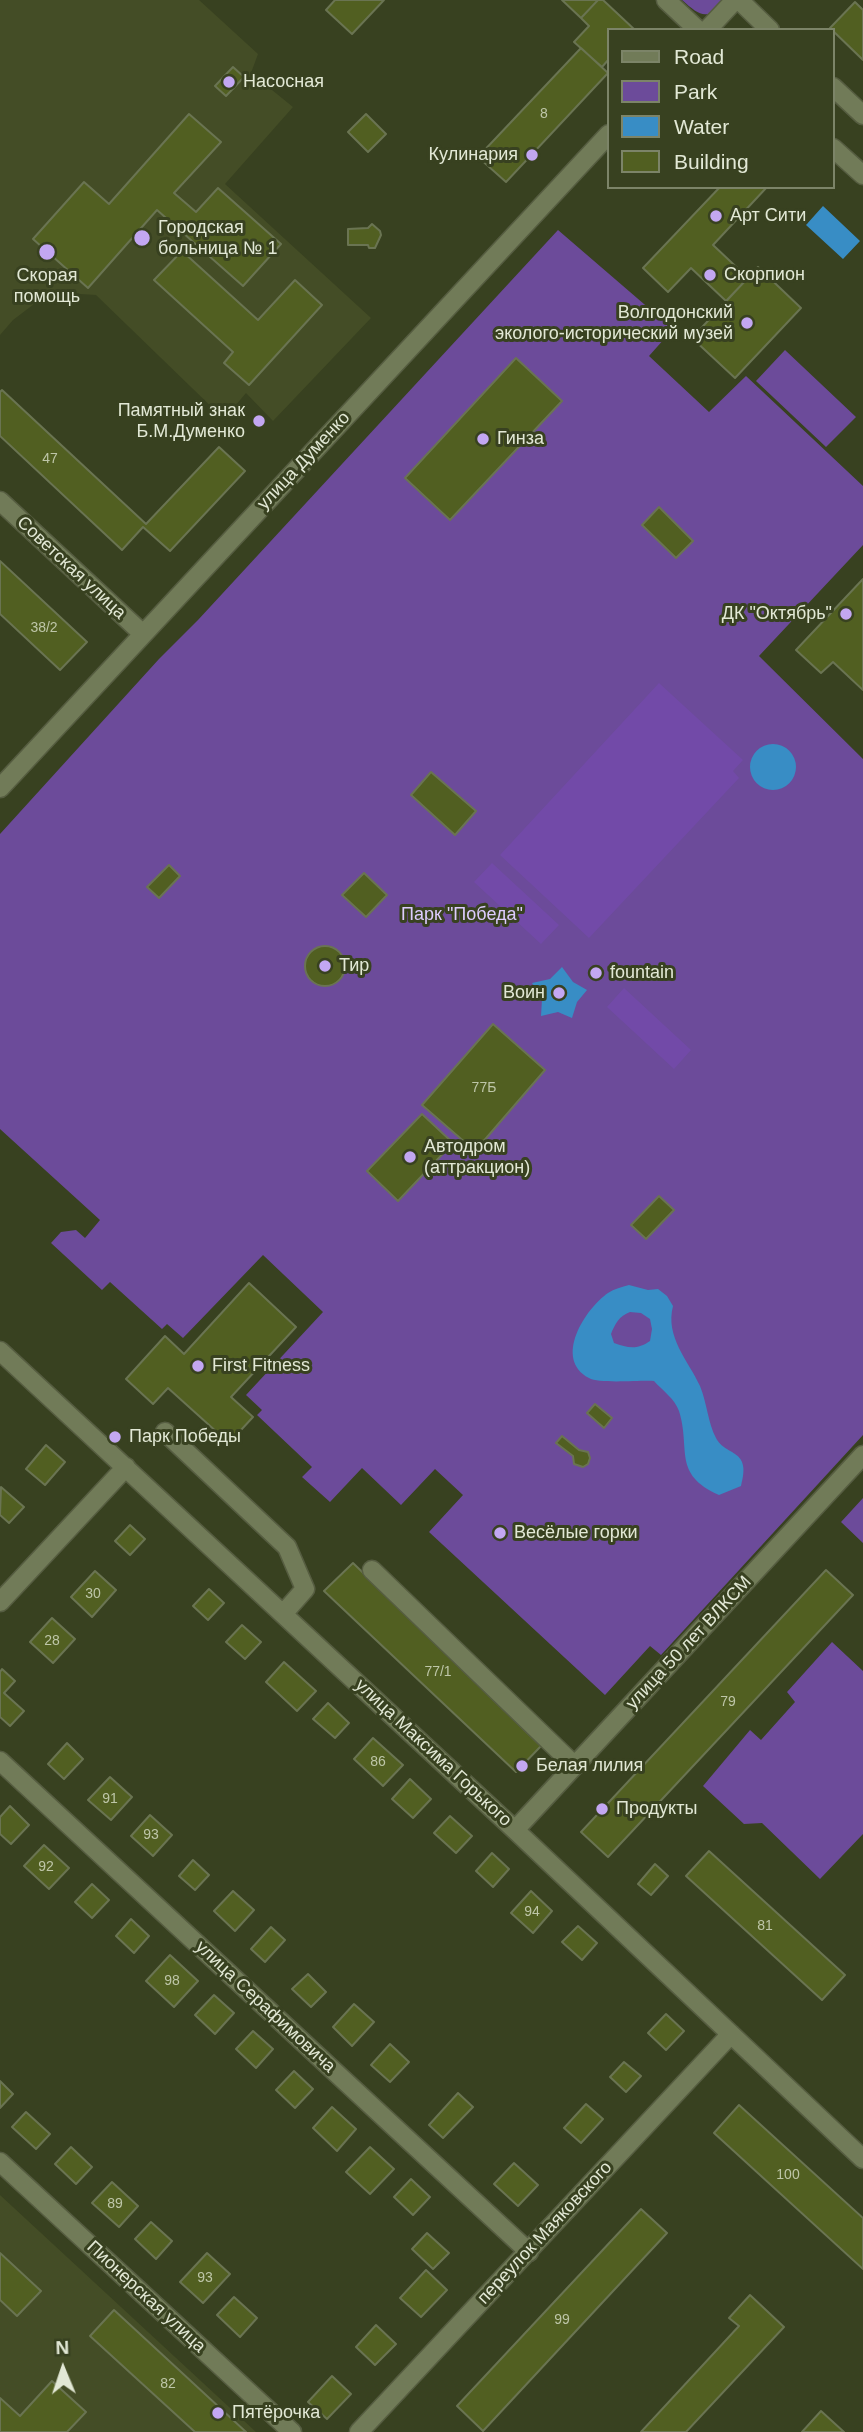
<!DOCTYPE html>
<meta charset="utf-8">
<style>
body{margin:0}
#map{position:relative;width:863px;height:2432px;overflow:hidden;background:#384120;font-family:Helvetica,sans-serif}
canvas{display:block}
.legend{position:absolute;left:607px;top:28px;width:228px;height:161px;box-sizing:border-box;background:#384120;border:2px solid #7c8468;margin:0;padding:9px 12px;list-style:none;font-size:21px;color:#e2e8d5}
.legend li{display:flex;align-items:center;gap:14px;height:35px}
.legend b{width:35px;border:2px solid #7c8468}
.north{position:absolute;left:28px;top:2334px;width:70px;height:70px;-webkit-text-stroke:5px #384120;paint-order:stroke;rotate:358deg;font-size:19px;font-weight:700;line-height:28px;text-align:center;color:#e2e8d5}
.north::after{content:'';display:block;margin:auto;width:24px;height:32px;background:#e2e8d5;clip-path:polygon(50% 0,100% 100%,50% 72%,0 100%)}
</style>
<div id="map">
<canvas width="863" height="2432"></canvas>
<ul class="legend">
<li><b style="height:9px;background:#717b58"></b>Road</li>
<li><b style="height:19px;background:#6c4b9a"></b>Park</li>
<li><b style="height:19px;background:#388dc5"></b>Water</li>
<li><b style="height:19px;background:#515f21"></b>Building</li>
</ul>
<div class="north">N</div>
</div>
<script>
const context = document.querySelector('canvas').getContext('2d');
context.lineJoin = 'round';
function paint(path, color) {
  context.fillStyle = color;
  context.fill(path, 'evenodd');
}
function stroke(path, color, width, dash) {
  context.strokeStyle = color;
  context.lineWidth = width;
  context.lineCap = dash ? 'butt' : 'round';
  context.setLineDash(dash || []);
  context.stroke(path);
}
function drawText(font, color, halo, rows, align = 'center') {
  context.font = font + ' Helvetica,sans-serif';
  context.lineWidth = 6;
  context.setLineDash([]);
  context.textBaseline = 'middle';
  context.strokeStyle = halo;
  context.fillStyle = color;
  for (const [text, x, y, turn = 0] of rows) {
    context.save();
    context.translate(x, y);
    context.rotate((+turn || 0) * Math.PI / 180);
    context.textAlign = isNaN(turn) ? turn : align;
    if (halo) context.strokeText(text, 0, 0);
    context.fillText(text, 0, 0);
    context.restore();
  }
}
paint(new Path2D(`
 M0 0H199L258 54 251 73 293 107 225 184 371 318 273 421 246 393 224 419 96 295 50 292 13 320 0 335Z
 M0 2195 256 2432H0Z`), '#444d26');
paint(new Path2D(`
 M682 0H724C708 22 700 16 682 0Z
 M558 230 673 329 649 356 709 412 746 376 863 486V545L759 656 863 759V1435L661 1655 650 1646 605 1695 429 1532 463 1495 435 1469 401 1505 362 1468 330 1502 302 1477 312 1467 257 1415 262 1410 246 1395 323 1312 263 1255 183 1338 167 1324 162 1329 110 1282 102 1290 51 1243 61 1232 76 1230 85 1238 100 1220 0 1129V834L159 659 198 620Z
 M785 350 856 417 826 447 756 381Z
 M863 1498V1543L841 1522Z
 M832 1642 863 1671V1834L820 1879 762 1823 744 1824 703 1786 750 1730 761 1740 795 1702 787 1692Z`), '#6c4b9a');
paint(new Path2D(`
 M659 683 743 760 733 771 739 778 589 938 500 855Z
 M492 863 559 925 541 944 474 882Z
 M624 988 691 1050 674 1069 607 1007Z`), '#724aa8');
paint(new Path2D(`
 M823 206 860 241 843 259 806 225Z
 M750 767a23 23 0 1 1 46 0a23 23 0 1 1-46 0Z
 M562 967 573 982 587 990 577 1002 572 1018 558 1012 541 1016 542 999 532 983 550 979Z
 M629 1285 648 1290 658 1289 667 1296 673 1306C665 1337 688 1360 700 1386 707 1403 708 1423 716 1438 726 1457 752 1448 741 1486L719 1495C672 1474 691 1449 679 1411 675 1399 662 1390 654 1381 640 1380 599 1384 589 1378 553 1359 585 1309 608 1293 614 1289 622 1287 629 1285ZM630 1312 641 1313 650 1319 652 1329 650 1341C637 1350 628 1348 614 1343L611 1334C615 1324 619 1316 630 1312Z`), '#388dc5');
const building = new Path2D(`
 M335 0H384L352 34 326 10Z
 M562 0H598L581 18Z
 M598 0H603L635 30H609V59L602 67 574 42 589 26 581 18Z
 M855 2 863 10V60L830 28Z
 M581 48 608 73 506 182 478 157Z
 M233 67 244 77 226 96 215 86Z
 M189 114 221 142 174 193 196 212 218 188 281 244 243 286 157 210 88 288 33 239 84 182 109 204Z
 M366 114 386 134 368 152 348 132Z
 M720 187H767L713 245 748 278 726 301 691 268 668 292 643 268Z
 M372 224 380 231 381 235 375 248H369L368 245H348V229L368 228Z
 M182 251 258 320 295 280 322 305 249 385 224 363 233 352 154 280Z
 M758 267 801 308 735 378 692 338Z
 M516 358 562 401 450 520 405 478Z
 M2 390 146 524 219 447 245 471 170 551 143 527 122 550 0 436V392Z
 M659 507 693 541 676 558 642 525Z
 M0 561 87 642 60 670 0 614Z
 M863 579V690L833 662 821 673 796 650Z
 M431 772 476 811 455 835 411 795Z
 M169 865 180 876 159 898 147 887Z
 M364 873 387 895 366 917 342 895Z
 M305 966a20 20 0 1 1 40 0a20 20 0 1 1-40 0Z
 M493 1024 545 1070 475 1151 422 1105Z
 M422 1114 453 1143 398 1201 367 1171Z
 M659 1196 674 1210 646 1239 631 1225Z
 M249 1283 296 1327 231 1397 253 1417 229 1443 168 1388 153 1404 126 1379 165 1336 184 1354Z
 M595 1404 612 1418 604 1428 587 1413Z
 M562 1436 579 1450 588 1452 590 1458 588 1464 583 1467 574 1464 573 1456 556 1443Z
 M46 1445 65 1462 45 1485 26 1469Z
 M1 1487 24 1507 9 1523 0 1515Z
 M130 1525 145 1539 130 1555 115 1541Z
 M353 1563 541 1746 516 1772 324 1591Z
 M826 1570 853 1595 608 1857 581 1832Z
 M95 1571 116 1590 92 1617 71 1597Z
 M209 1589 224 1603 208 1620 193 1606Z
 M52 1618 75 1639 53 1663 30 1642Z
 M242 1625 261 1642 245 1659 226 1642Z
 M284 1662 316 1691 297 1711 266 1682Z
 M2 1669 15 1681 4 1693 24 1711 10 1726 0 1717V1672Z
 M328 1703 349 1723 335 1738 313 1719Z
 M373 1738 403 1765 383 1786 354 1759Z
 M67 1743 83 1759 64 1779 48 1764Z
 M110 1777 132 1797 111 1820 88 1800Z
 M410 1779 431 1799 413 1818 392 1799Z
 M10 1806 29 1825 11 1844 0 1834V1817Z
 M150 1815 172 1835 153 1856 131 1836Z
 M450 1816 472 1836 456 1853 434 1833Z
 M44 1845 69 1868 49 1889 24 1866Z
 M709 1851 845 1975 822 2000 686 1876Z
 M492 1853 509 1869 493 1887 476 1871Z
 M193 1860 209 1875 195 1890 179 1876Z
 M655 1864 668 1876 651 1895 638 1884Z
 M92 1884 109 1900 92 1918 75 1902Z
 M233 1891 254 1910 235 1931 214 1911Z
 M531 1891 552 1911 533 1933 511 1913Z
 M131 1919 149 1936 134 1953 116 1936Z
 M578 1926 597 1943 582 1960 562 1942Z
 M271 1927 285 1940 265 1962 251 1949Z
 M170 1955 198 1981 174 2007 146 1981Z
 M308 1974 326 1992 311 2007 292 1989Z
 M214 1995 234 2013 215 2034 195 2015Z
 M354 2004 374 2022 352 2046 333 2027Z
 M666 2014 684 2031 666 2050 648 2033Z
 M253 2031 273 2049 256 2068 236 2049Z
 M390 2044 409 2062 390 2082 371 2065Z
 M624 2062 641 2076 626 2092 610 2077Z
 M294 2071 313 2089 295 2108 276 2090Z
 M0 2081 13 2094 0 2108Z
 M458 2093 473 2107 443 2138 429 2125Z
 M586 2104 603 2119 581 2143 564 2128Z
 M739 2105 863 2218V2269L714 2133Z
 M332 2107 356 2129 337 2151 313 2128Z
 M26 2112 50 2134 36 2149 12 2127Z
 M71 2147 92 2167 76 2184 55 2164Z
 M370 2147 394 2169 370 2194 346 2172Z
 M514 2163 538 2185 518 2206 494 2184Z
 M411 2179 430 2197 413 2215 394 2197Z
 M112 2182 138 2206 119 2227 92 2203Z
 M641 2209 667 2233 483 2431 457 2406Z
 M151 2222 172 2241 156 2259 135 2239Z
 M427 2233 449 2253 433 2269 412 2249Z
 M0 2253 41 2291 17 2316 0 2300Z
 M207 2253 230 2274 203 2303 180 2282Z
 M426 2270 447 2290 421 2317 400 2298Z
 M750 2295 784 2327 686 2432H641L739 2326 729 2318Z
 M234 2297 257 2318 240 2337 217 2315Z
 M114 2310 246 2432H195L90 2336Z
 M376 2325 396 2344 375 2365 356 2347Z
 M332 2376 351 2394 327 2419 308 2402Z
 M52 2381 86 2412 67 2432H0V2398L20 2416Z
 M821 2411 844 2432H802Z`);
paint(building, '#515f21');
stroke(building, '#6a7452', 2);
const minor = new Path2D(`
 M666 0 698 30
 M739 0 770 30
 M707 30 735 0
 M833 87 863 115
 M833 148 863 175
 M0 501 143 634
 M0 788 609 134
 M0 1351 515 1830 863 2159
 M165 1432 287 1547 305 1589 283 1614
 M372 1570 575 1766
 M0 1602 126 1467
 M0 1761 529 2252
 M515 1830 863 1455
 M0 2162 292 2432
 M359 2432 731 2034`);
stroke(minor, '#565d41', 21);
stroke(minor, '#717b58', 18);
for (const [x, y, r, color] of [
 [229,82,7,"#c3a7f2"],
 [532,155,7,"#c3a7f2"],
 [716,216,7,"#c3a7f2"],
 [142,238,9,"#c3a7f2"],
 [47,252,9,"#c3a7f2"],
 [710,275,7,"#c3a7f2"],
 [747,323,7,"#c3a7f2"],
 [259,421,7,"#c3a7f2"],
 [483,439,7,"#c3a7f2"],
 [846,614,7,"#c3a7f2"],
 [325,966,7,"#c3a7f2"],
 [596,973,7,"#c3a7f2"],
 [559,993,7,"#c3a7f2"],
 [410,1157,7,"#c3a7f2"],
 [198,1366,7,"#c3a7f2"],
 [115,1437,7,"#c3a7f2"],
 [500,1533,7,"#c3a7f2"],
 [522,1766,7,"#c3a7f2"],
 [602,1809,7,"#c3a7f2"],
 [218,2413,7,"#c3a7f2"]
]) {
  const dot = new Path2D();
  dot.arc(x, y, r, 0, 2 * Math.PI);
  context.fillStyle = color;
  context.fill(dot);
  stroke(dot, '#384120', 2.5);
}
drawText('14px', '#bec6a8', null, [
 ["8",544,114],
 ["47",50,459],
 ["38/2",44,628],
 ["77Б",484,1088],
 ["30",93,1594],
 ["28",52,1641],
 ["77/1",438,1672],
 ["79",728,1702],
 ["86",378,1762],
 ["91",110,1799],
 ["93",151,1835],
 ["92",46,1867],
 ["94",532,1912],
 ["81",765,1926],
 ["98",172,1981],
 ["100",788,2175],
 ["89",115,2204],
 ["93",205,2278],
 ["99",562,2320],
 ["82",168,2384]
]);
drawText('18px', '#e2e8d5', '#384120', [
 ["Насосная",243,82],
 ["Кулинария",518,155,"right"],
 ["Арт Сити",730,216],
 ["Городская",158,228],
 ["больница № 1",158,249],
 ["Скорпион",724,275],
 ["Скорая",47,276,"center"],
 ["помощь",47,297,"center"],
 ["Волгодонский",733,313,"right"],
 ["эколого-исторический музей",733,334,"right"],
 ["Памятный знак",245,411,"right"],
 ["Б.М.Думенко",245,432,"right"],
 ["Гинза",497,439],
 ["ДК \"Октябрь\"",832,614,"right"],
 ["Тир",339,966],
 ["fountain",610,973],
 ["Воин",545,993,"right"],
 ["Автодром",424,1147],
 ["(аттракцион)",424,1168],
 ["First Fitness",212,1366],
 ["Парк Победы",129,1437],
 ["Весёлые горки",514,1533],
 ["Белая лилия",536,1766],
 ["Продукты",616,1809],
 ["Пятёрочка",232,2413]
], 'left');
drawText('18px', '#e2e8d5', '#384120', [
 ["улица Думенко",304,461,-47],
 ["Советская улица",71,568,43],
 ["улица 50 лет ВЛКСМ",689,1643,-47],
 ["улица Максима Горького",433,1753,43],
 ["улица Серафимовича",265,2007,43],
 ["переулок Маяковского",545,2233,-47],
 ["Пионерская улица",146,2297,43]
]);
drawText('18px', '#ddccfe', '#384120', [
 ["Парк \"Победа\"",462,915]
]);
</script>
